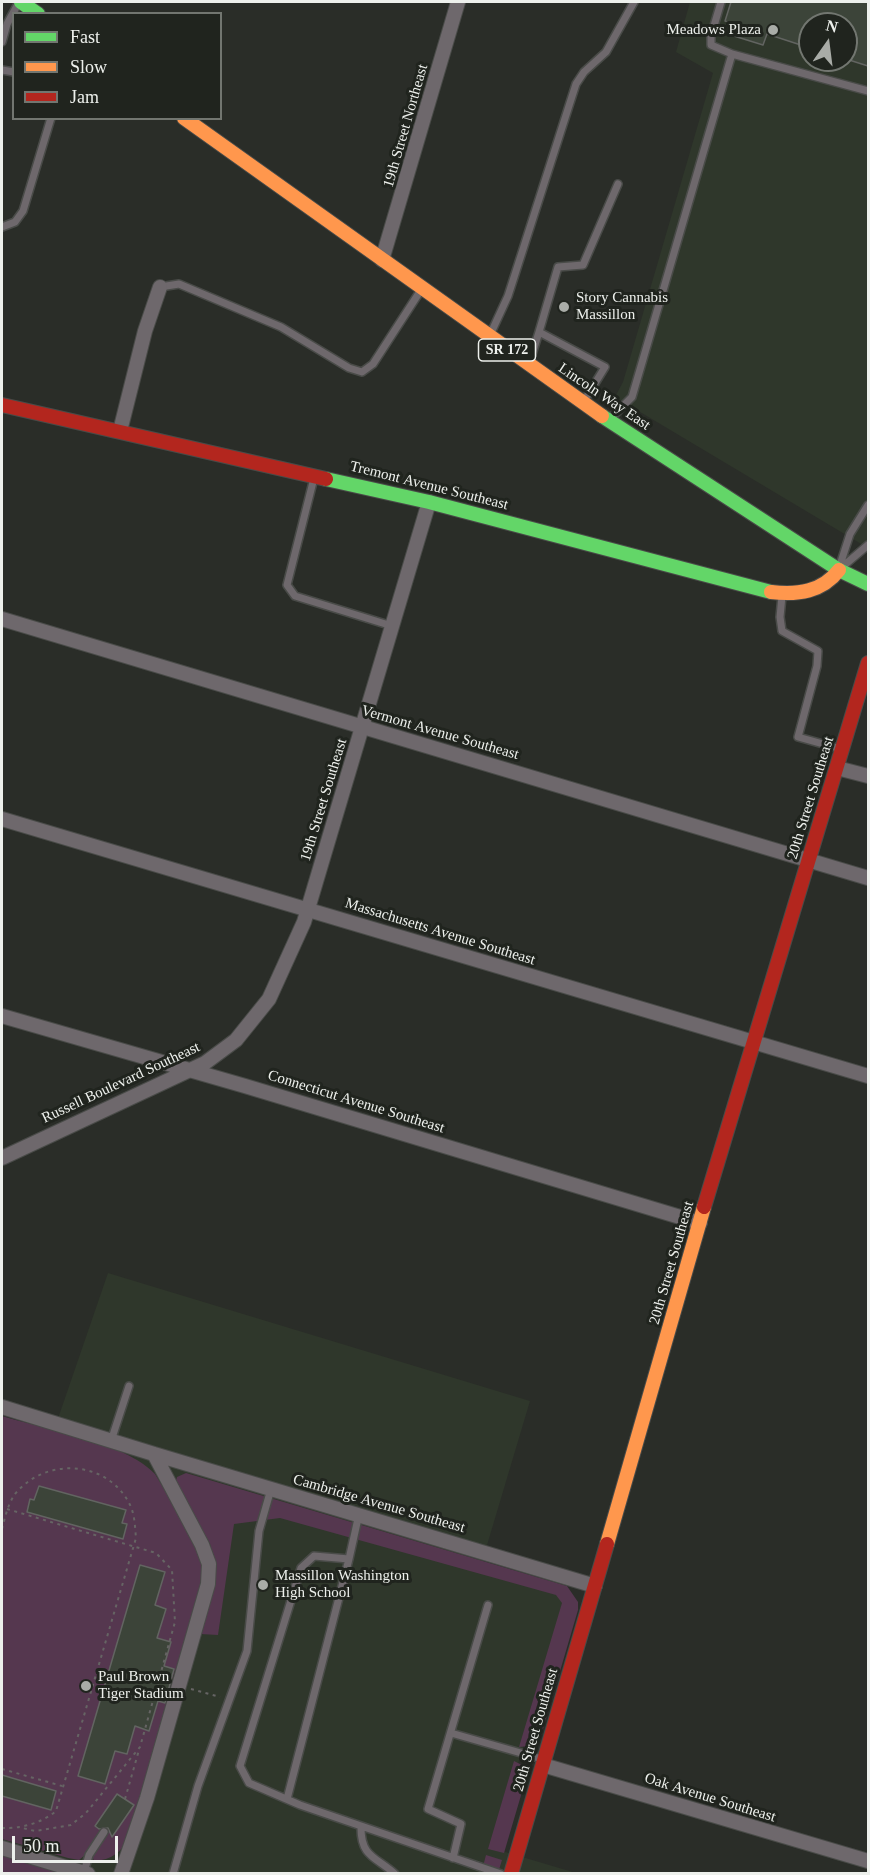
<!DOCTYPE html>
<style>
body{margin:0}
#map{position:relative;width:870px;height:1875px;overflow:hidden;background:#2a2d28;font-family:"Times New Roman",serif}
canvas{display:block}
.frame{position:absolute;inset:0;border:3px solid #edf0ec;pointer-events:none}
.legend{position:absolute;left:12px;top:12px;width:210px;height:108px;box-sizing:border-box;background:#20241e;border:2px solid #727670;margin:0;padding:8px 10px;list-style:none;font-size:18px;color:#edf0ec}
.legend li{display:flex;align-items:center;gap:12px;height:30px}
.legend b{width:30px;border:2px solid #727670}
.north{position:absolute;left:798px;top:12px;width:60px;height:60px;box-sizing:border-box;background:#20241e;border:2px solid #727670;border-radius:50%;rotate:14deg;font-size:16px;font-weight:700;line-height:24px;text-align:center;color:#edf0ec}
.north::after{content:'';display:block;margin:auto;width:21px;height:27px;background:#a9aca7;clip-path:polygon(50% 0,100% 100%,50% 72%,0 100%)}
.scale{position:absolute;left:12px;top:1836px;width:106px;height:27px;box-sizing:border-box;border:3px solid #edf0ec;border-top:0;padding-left:8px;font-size:18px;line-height:21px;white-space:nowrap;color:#edf0ec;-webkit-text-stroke:4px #20241e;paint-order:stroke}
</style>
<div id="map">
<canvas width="870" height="1875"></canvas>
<div class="frame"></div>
<ul class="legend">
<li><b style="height:8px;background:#63d668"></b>Fast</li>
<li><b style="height:8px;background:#ff974d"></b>Slow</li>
<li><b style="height:8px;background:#b3261e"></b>Jam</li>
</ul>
<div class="north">N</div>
<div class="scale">50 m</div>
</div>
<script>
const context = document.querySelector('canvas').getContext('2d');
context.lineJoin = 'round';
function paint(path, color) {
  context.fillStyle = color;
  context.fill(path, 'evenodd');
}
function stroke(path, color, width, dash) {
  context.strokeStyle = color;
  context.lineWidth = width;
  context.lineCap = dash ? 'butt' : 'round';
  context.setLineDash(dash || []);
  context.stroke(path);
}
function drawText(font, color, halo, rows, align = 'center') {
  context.font = font + ' "Times New Roman",serif';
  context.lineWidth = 6;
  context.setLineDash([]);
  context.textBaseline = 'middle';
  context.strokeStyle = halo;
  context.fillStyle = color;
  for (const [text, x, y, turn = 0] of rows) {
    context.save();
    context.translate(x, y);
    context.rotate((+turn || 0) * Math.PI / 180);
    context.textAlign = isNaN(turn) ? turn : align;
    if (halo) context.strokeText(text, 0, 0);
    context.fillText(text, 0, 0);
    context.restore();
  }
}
paint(new Path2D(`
 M690 2H868V548L615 397 623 382 713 73 676 52ZM810 24H846V60H810Z
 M108 1273 530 1401 479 1572 569 1598 492 1848 576 1873H2V1418L53 1433Z`), '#2f372b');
paint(new Path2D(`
 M2 1416C45 1429 125 1442 155 1474L198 1545 205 1572 178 1671 175 1670 165 1703 169 1704 130 1837C121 1852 112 1860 94 1861L92 1855 86 1854 79 1860 68 1858 2 1839Z
 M186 1473 567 1586 578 1602V1610L540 1739 530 1746 519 1747 562 1603 556 1595 280 1518 234 1524 218 1635 200 1634 216 1566 210 1544 175 1484 177 1477Z
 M514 1761 524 1766 527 1775 504 1853 488 1849Z
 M2 1855 65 1873H2Z
 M486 1855 502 1860 498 1873 481 1874Z`), '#55374f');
const building = new Path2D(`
 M731 2H868V66L846 59V24H810V48L767 34 763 45 734 36 737 25 725 21Z
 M39 1486 126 1510 122 1523 127 1524 123 1539 27 1512 30 1499 34 1500Z
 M140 1565 165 1572 155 1605 166 1609 157 1638 171 1642 164 1666 174 1669 165 1703 158 1701 149 1731 135 1726 127 1754 115 1751 105 1784 78 1776Z
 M2 1775 56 1791 51 1810 2 1796Z
 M117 1794 134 1805 112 1837 108 1828 99 1829 95 1826Z`);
paint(building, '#3c4439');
stroke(building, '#626461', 1.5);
const lane = new Path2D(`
 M721 2 711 36V45L732 54
 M2 42 7 24 18 4
 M2 70 14 72
 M2 227 15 222 23 211 51 118
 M160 287 179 284 281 327 349 368 362 372 373 364 419 293
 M490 335 508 296 576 84 584 72 606 52 634 2
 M529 364 539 332
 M584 401 605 367 539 332 558 267 583 265 618 184
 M610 419 632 397 732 54 868 91
 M314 478 287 585 295 596 392 626
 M839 568 850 534 868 505
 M841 568 868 545
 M782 596 780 617 782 631 818 651 817 666 798 737 841 749
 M111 1441 129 1386
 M359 1514 349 1559 314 1556 301 1568 240 1766 249 1783 300 1805 501 1874
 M451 1733 542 1759
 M287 1799 349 1559
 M361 1828C361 1857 376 1857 395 1874
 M453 1858 461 1824 428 1809 488 1605
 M84 1872 89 1855 104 1832
 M173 1874 198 1786 247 1651 259 1531 271 1489`);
const street = new Path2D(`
 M382 260 458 2
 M120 431 145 331 160 287
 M2 619 868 878
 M837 768 868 776
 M2 819 868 1076
 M2 1016 245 1086 700 1223
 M2 1158 205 1063 236 1040 269 999 304 922 429 502
 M2 1407 154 1454 202 1545 209 1564 208 1584 147 1798 121 1874
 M154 1454 595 1586
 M543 1765 868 1861
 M2 1848 88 1874`);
const fast = new Path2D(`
 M21 2 38 14
 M602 416 839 570 868 584
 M326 479 429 502 771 592`);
const slow = new Path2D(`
 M184 118 602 416
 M771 592C798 595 822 592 839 570
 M607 1544 704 1207`);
const jam = new Path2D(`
 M2 405 326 479
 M704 1207 868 663
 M511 1874 607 1544`);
stroke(lane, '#494b48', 10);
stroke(street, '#494b48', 16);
stroke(fast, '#494b48', 16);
stroke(slow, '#494b48', 16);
stroke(jam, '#494b48', 16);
stroke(new Path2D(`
 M7 1509 156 1553 172 1570 175 1622 140 1747 86 1813 71 1825 35 1831 18 1827
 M2 1529C5 1517 8 1504 15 1494 46 1456 110 1460 131 1507 135 1517 135 1528 136 1538L56 1811C42 1823 20 1829 2 1828
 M191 1689 220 1697
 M2 1769 62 1786
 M125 1799 139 1750`), '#666464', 2, [3, 4.5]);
stroke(lane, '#6e686c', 7);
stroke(street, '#6e686c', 14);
stroke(fast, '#63d668', 14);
stroke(slow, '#ff974d', 14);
stroke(jam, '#b3261e', 14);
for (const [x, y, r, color] of [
 [773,30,6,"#a9aca7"],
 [564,307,6,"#a9aca7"],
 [263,1585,6,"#a9aca7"],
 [86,1686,6,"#a9aca7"]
]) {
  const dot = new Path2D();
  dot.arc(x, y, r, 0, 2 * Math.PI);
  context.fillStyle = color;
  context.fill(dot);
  stroke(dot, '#20241e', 2);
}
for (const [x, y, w] of [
 [507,350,57]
]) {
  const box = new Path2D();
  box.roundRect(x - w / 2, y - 11, w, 22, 4.5);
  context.fillStyle = '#20241e';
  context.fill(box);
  stroke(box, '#edf0ec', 1.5);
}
drawText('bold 14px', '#edf0ec', null, [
 ["SR 172",507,350]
]);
drawText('15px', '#edf0ec', '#20241e', [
 ["Meadows Plaza",761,30,"right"],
 ["Story Cannabis",576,298],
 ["Massillon",576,315],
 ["Massillon Washington",275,1576],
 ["High School",275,1593],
 ["Paul Brown",98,1677],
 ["Tiger Stadium",98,1694]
], 'left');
drawText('15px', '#edf0ec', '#20241e', [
 ["19th Street Northeast",406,126,-74],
 ["Lincoln Way East",604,397,34],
 ["Tremont Avenue Southeast",429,486,14],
 ["Vermont Avenue Southeast",440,733,16],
 ["20th Street Southeast",811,798,-73],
 ["19th Street Southeast",324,800,-73],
 ["Massachusetts Avenue Southeast",440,932,17],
 ["Russell Boulevard Southeast",121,1083,-25],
 ["Connecticut Avenue Southeast",356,1102,17],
 ["20th Street Southeast",672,1263,-74],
 ["Cambridge Avenue Southeast",379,1504,16],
 ["20th Street Southeast",536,1730,-74],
 ["Oak Avenue Southeast",710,1798,17]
]);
</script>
